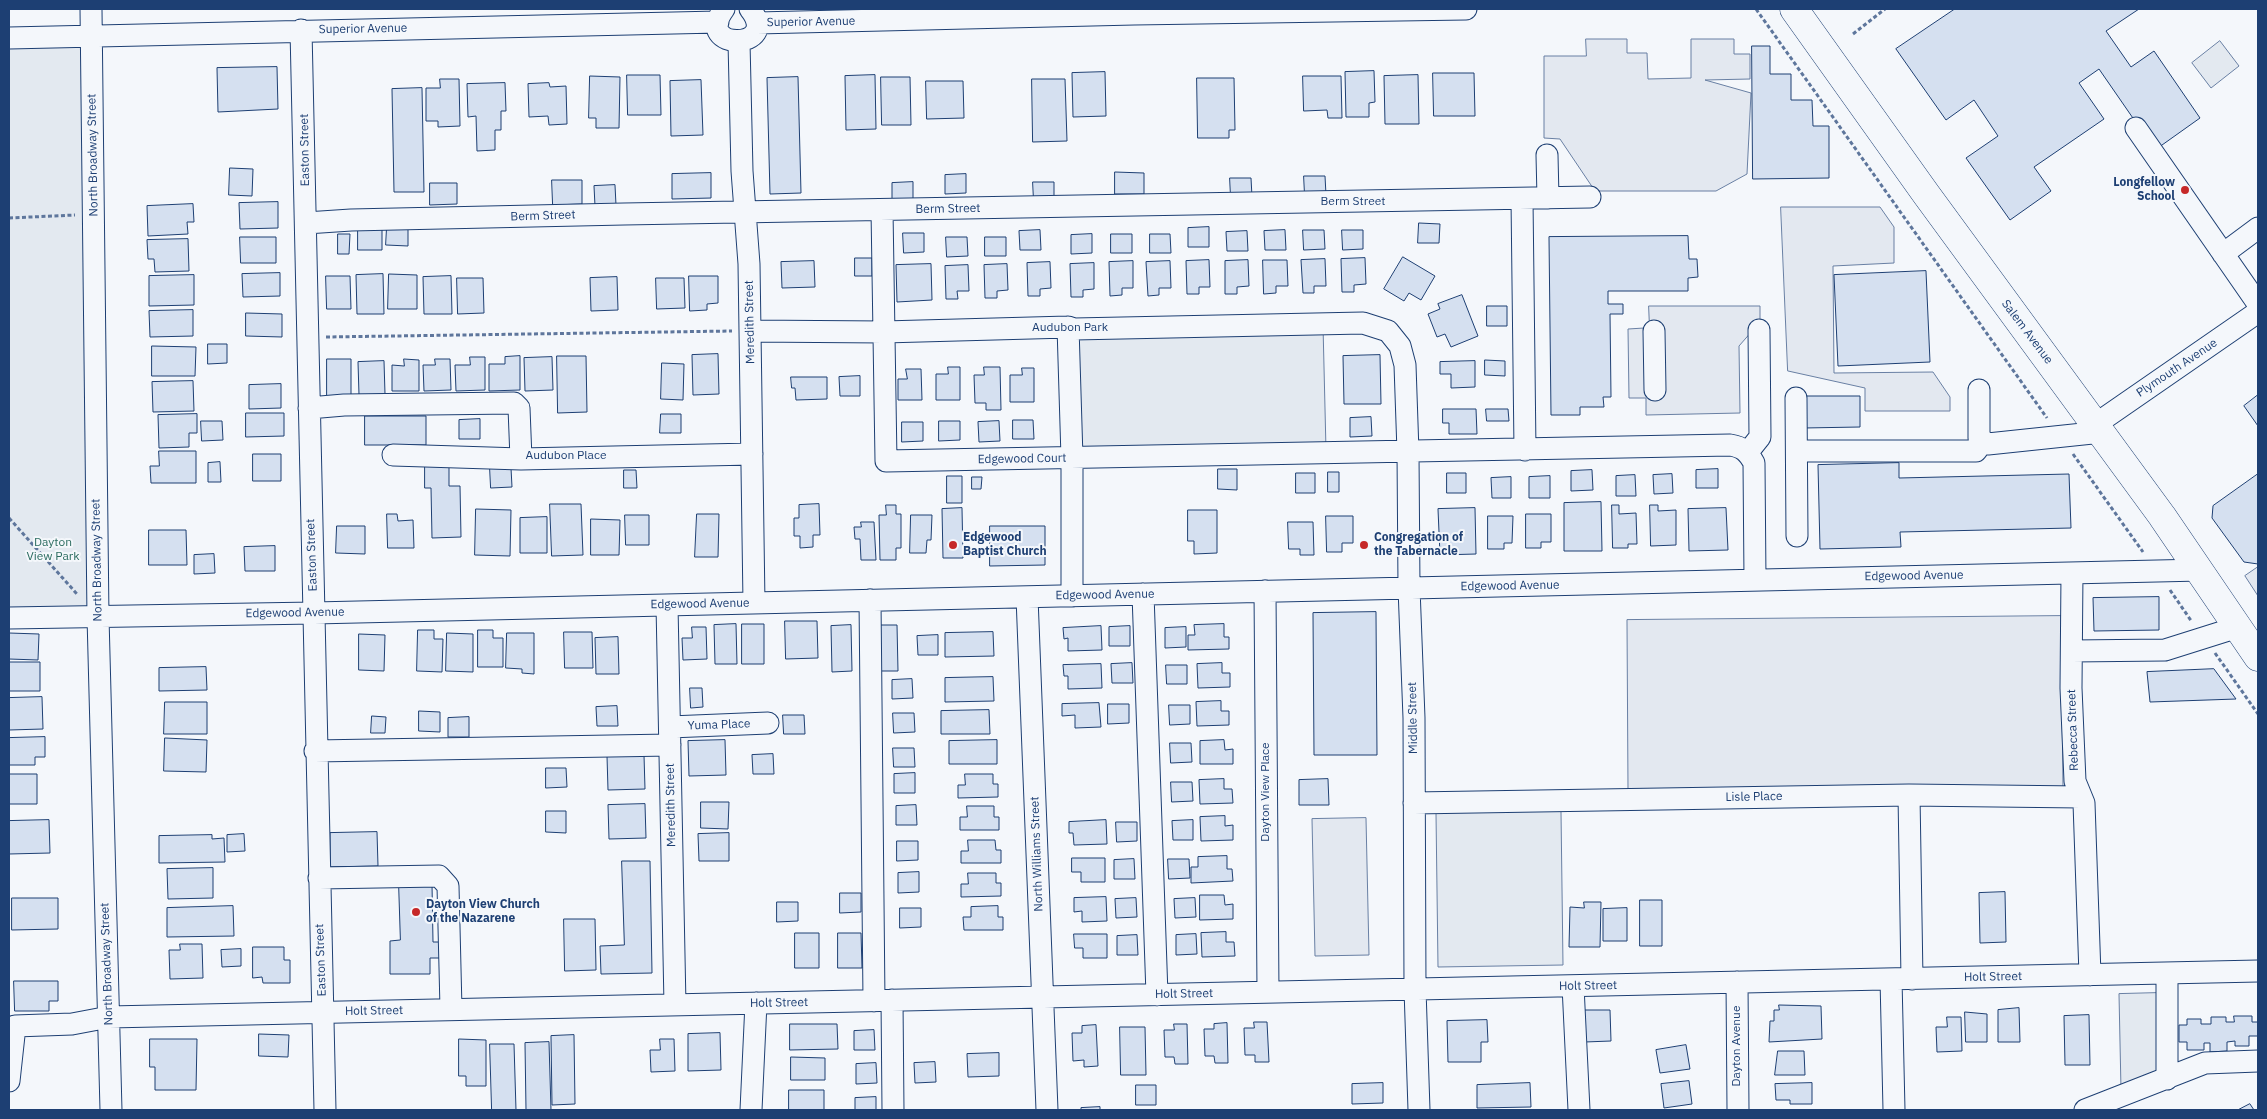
<!DOCTYPE html>
<style>
body{margin:0}
#map{position:relative;width:2267px;height:1119px;overflow:hidden;background:#f4f7fb;font-family:"IBM Plex Sans",sans-serif}
canvas{display:block}
.frame{position:absolute;inset:0;border:10px solid #1d3f73;pointer-events:none}
</style>
<div id="map">
<canvas width="2267" height="1119"></canvas>
<div class="frame"></div>
</div>
<script>
const context = document.querySelector('canvas').getContext('2d');
context.lineJoin = 'round';
function paint(path, color) {
  context.fillStyle = color;
  context.fill(path, 'evenodd');
}
function stroke(path, color, width, dash) {
  context.strokeStyle = color;
  context.lineWidth = width;
  context.lineCap = dash ? 'butt' : 'round';
  context.setLineDash(dash || []);
  context.stroke(path);
}
function drawText(font, color, halo, rows, align = 'center') {
  context.font = font + ' "IBM Plex Sans",sans-serif';
  context.lineWidth = 4;
  context.setLineDash([]);
  context.textBaseline = 'middle';
  context.strokeStyle = halo;
  context.fillStyle = color;
  for (const [text, x, y, turn = 0] of rows) {
    context.save();
    context.translate(x, y);
    context.rotate((+turn || 0) * Math.PI / 180);
    context.textAlign = isNaN(turn) ? turn : align;
    if (halo) context.strokeText(text, 0, 0);
    context.fillText(text, 0, 0);
    context.restore();
  }
}
const green = new Path2D(`
 M92 37 98 617 9 618V38Z
 M2220 41 2239 66 2211 88 2192 63Z
 M1323 325 1326 450 1076 455 1074 329Z
 M1561 811 1563 965 1438 967 1436 813Z
 M2158 993 2161 1076 2121 1090 2119 994Z`);
paint(green, '#e3e9f0');
stroke(green, '#687fa3', 1);
const parking = new Path2D(`
 M1586 39H1627V53H1647L1648 79 1691 78V39H1734V54H1750V79L1705 80 1751 93 1747 174 1716 191H1595L1560 139 1544 138V56H1586Z
 M1781 207H1880L1894 227V263L1833 266 1834 373 1933 372 1950 397V411H1865V388L1788 371Z
 M1649 306H1760V322L1739 346 1740 413 1646 415V398H1629L1628 329 1644 328 1649 322Z
 M2258 567V596L2245 576Z
 M2061 616 2063 787 1628 790 1627 620Z
 M1366 818 1369 955 1315 956 1312 819Z`);
paint(parking, '#e3e8f0');
stroke(parking, '#687fa3', 1);
const building = new Path2D(`
 M1955 9H2139L2106 31 2131 67 2154 51 2200 118 2155 150 2099 69 2079 83 2104 119 2034 167 2051 191 2010 220 1966 158 1998 136 1974 100 1946 120 1896 49Z
 M1752 46H1770V74H1791V100H1812L1813 126H1829V178L1753 179Z
 M277 67 278 109 218 112 217 68Z
 M1374 71 1375 102 1369 103V117H1346L1345 72Z
 M1105 72 1106 116 1073 117 1072 73Z
 M1433 73H1474L1475 116H1434Z
 M627 75H660L661 115H628Z
 M875 75 876 129 846 130 845 76Z
 M1418 75 1419 124H1385L1384 76Z
 M590 76 620 77 619 128H596V118H589Z
 M1303 76H1341L1342 118H1328L1327 110 1304 111Z
 M798 77 801 193 770 194 767 78Z
 M881 77H910L911 125H882Z
 M1197 78H1234L1235 130H1229V138H1198Z
 M440 79H459L460 126 438 127V121H426V88H440Z
 M1032 79H1065L1067 141 1033 142Z
 M701 80 703 135 671 136 670 81Z
 M926 81H963L964 118 927 119Z
 M505 83 506 111H501V130H495V150L477 151 476 116 468 117 467 84Z
 M549 83 550 87 566 86 567 124 549 125 548 116 529 117 528 84Z
 M422 88 424 192H394L392 89Z
 M230 168 253 169 252 196 229 195Z
 M1115 172 1144 173V194H1115Z
 M711 173V198L672 199V174Z
 M966 174V193L945 194V175Z
 M1304 176H1325L1326 195 1305 196Z
 M1230 178H1251L1252 197 1231 198Z
 M552 180H582V204L553 205Z
 M913 182V202H892V183Z
 M1033 182H1054V201L1034 202Z
 M430 183H457V204L430 205Z
 M615 185 616 205 595 206 594 186Z
 M278 202V228L240 229 239 203Z
 M193 204 194 222H187L188 234 148 236 147 206Z
 M1419 223 1440 224 1439 243H1418Z
 M387 227H408V246L386 245Z
 M1209 227V247H1188V228Z
 M358 229H382V250H358Z
 M1040 230 1041 250H1020L1019 231Z
 M1285 230 1286 250H1265L1264 231Z
 M1303 230H1324L1325 249 1304 250Z
 M1342 230H1363V249L1343 250Z
 M1247 231 1248 251H1227L1226 232Z
 M903 233H924V252L904 253Z
 M338 234H350L349 254H338Z
 M1092 234V253L1071 254V235Z
 M1111 234H1132V253H1111Z
 M1150 234H1170L1171 253H1150Z
 M1688 236 1689 259H1697L1698 277 1688 278V291H1608V304H1623V314H1610L1611 397H1603L1604 407H1580V415H1551L1549 237Z
 M240 237H276V263H241Z
 M946 237H967L968 256 947 257Z
 M985 237H1006V256H985Z
 M188 239 189 271 155 272 154 259H148L147 240Z
 M1403 257 1435 276 1421 300 1409 293 1404 301 1384 289Z
 M855 258H872V276H855Z
 M1365 258 1366 284 1354 285V292H1342L1341 259Z
 M1325 259 1326 286H1314V293H1303L1301 260Z
 M1209 260 1210 287H1199V294H1187L1186 261Z
 M1248 260 1249 286 1237 287V294H1225V261Z
 M1263 260H1287L1288 286H1276V293L1264 294Z
 M814 261 815 287 782 288 781 262Z
 M1133 261V288H1122V295L1110 296 1109 262Z
 M1170 261 1171 288H1159V295L1148 296 1146 262Z
 M1050 262 1051 288 1040 289V296H1028L1027 263Z
 M1094 263V289L1083 290V297H1071L1070 264Z
 M931 264 932 300 897 302 896 265Z
 M1007 264 1008 290 997 291V298H985L984 265Z
 M968 265 969 291H957L958 299H946L945 266Z
 M1926 271 1930 362 1838 366 1834 275Z
 M280 273V296L243 297 242 274Z
 M383 274 384 314H357L356 275Z
 M389 274 417 275V309H388Z
 M194 275V305L149 306V276Z
 M326 276H350L351 309H327Z
 M451 276 452 314H424L423 277Z
 M689 276H718V303L707 304V310L690 311Z
 M617 277 618 310 591 311 590 278Z
 M457 278H483L484 313 458 314Z
 M656 278H684L685 308 657 309Z
 M1462 295 1478 336 1451 347 1445 334 1437 337 1428 314 1440 309 1438 304Z
 M1487 306H1507V326H1487Z
 M193 310V336L150 337 149 311Z
 M246 313 282 314V337L246 336Z
 M208 344H227V363L208 364Z
 M152 346 196 347 195 376H152Z
 M718 354 719 394 693 395 692 355Z
 M1380 355 1381 404H1344L1343 356Z
 M520 356V390L489 391V364H505V357Z
 M557 356H586L587 412 558 413Z
 M470 357H485V390L456 391 455 365H470Z
 M552 357 553 390 525 391 524 358Z
 M327 359H351V397H327Z
 M404 359 419 360V391H392V365L404 366Z
 M435 359H450L451 390 424 391 423 365H435Z
 M1485 360 1505 361V376L1485 375Z
 M384 361 385 394 359 395 358 362Z
 M1475 361V387L1451 388V374H1440V362Z
 M662 363 684 364 683 400 661 399Z
 M948 367H960V400H936V374H948Z
 M984 367H1000L1001 410H986V403H975L974 375H984Z
 M1022 368H1034V402H1010V375H1022Z
 M906 369H921L922 400H898V379H907Z
 M860 376V396H840L839 377Z
 M791 377H827V399L796 400 795 388H792Z
 M193 381 194 411 153 412 152 382Z
 M281 384V408L249 409V385Z
 M2258 395V426L2244 406Z
 M1804 396H1860V427L1804 428Z
 M1443 409H1476L1477 434H1449V423H1443Z
 M1486 409H1508L1509 421H1487Z
 M246 413H284V436L246 437Z
 M197 414V433H189V447L159 448 158 415Z
 M661 414H681V433H660Z
 M365 416H426V445H365Z
 M1371 417 1372 436 1350 437V418Z
 M480 419V439H459V420Z
 M1013 420H1033L1034 439H1013Z
 M201 421H222L223 440 202 441Z
 M939 421H960V440L939 441Z
 M999 421 1000 441 979 442 978 422Z
 M902 422H923V441L902 442Z
 M159 451H196V483H151L150 466H159Z
 M253 454H281V481H253Z
 M220 462 221 482H208V463Z
 M1899 463V478L2069 474 2071 528 1900 532 1901 547 1820 549 1818 465Z
 M425 464H449V486H460L461 537 432 538 431 488H425Z
 M490 468H511L512 487 491 488Z
 M1218 469H1237V490L1218 489Z
 M1718 469V488H1696V470Z
 M624 470H636L637 488H624Z
 M1592 470 1593 490 1571 491V471Z
 M1328 472H1339V492H1328Z
 M1296 473H1315V493H1296Z
 M1447 473H1466V493H1447Z
 M1672 474 1673 493 1654 494 1653 475Z
 M2258 474V564L2244 562 2212 518 2213 506Z
 M1635 475 1636 496H1616V476Z
 M947 476H962V503H947Z
 M1550 476V498H1529V477Z
 M972 477H982L981 489H972Z
 M1511 477V498H1492L1491 478Z
 M1601 502 1602 551H1564V503Z
 M550 504H581L583 555 552 556Z
 M819 504 820 535H813V547L800 548V536H794V518H799V505Z
 M886 505H896V514H901V548H896V560H880L879 515H886Z
 M1612 505H1619V514L1636 513 1637 544H1628V548H1613Z
 M1650 505H1658V511L1676 510V545L1651 546Z
 M962 508 963 558H943L942 509Z
 M1475 508 1476 554 1440 555 1438 509Z
 M1726 508 1728 550 1689 551 1688 509Z
 M476 509 511 510 510 556 475 555Z
 M1188 510H1217V553L1194 554V541H1188Z
 M387 514H397L398 521 413 520 414 548H388Z
 M697 514H719L718 557H695Z
 M1526 514H1551V542H1541V548H1526Z
 M625 515H649V545H626Z
 M911 515H932L931 540H927L926 553H910Z
 M1326 516H1353V543H1342V552H1327Z
 M1488 516H1513L1512 543H1504V549H1488Z
 M547 517V553H520V518Z
 M591 519 620 520 619 555H591Z
 M861 522H874L876 560H861L860 539H855L854 527H861Z
 M1288 522H1313L1314 555H1300V549H1289Z
 M337 526H365V554L336 553Z
 M990 526H1045V565L990 566Z
 M149 530H186L187 565H149Z
 M275 546V571H245L244 547Z
 M214 554 215 573 194 574V555Z
 M2159 597V630L2094 631 2093 598Z
 M1376 612 1377 755H1314L1313 613Z
 M785 621H817L818 658 786 659Z
 M736 624 737 664H715L714 625Z
 M742 624H764V664H742Z
 M1224 624V637H1229V649L1188 650V635H1195L1194 625Z
 M851 625 852 671 832 672 831 626Z
 M877 625H897L898 671H878Z
 M1101 626 1102 650 1068 651V638L1064 639 1063 628Z
 M1130 626V646H1109V627Z
 M692 627H706L707 659 683 660 682 638H692Z
 M1186 627V647L1165 648V628Z
 M418 630H434V639H443L442 672 417 671Z
 M478 630H493V638H503V667H478Z
 M564 632H592L593 668H565Z
 M993 632 994 656 945 657V633Z
 M9 633 39 634 38 660 9 659Z
 M447 633 473 634V672L446 671Z
 M507 633H534V674L522 673V669L506 668Z
 M359 634 385 635 384 671 359 670Z
 M938 635V655H918L917 636Z
 M618 637 619 674H596L595 638Z
 M9 662H40V691H9Z
 M1132 663 1133 683H1112L1111 664Z
 M1222 663V673H1230V687L1198 688 1197 664Z
 M1101 664 1102 688 1068 689V676H1064L1063 665Z
 M1166 665H1187V684H1167Z
 M206 667 207 690 159 691V668Z
 M2214 669 2236 699 2150 702 2147 672Z
 M993 677 994 701 945 702V678Z
 M912 679 913 698 892 699V680Z
 M690 688H702L703 707 691 708Z
 M42 697 43 729 9 730V698Z
 M1221 701V711H1229V725L1197 726 1196 702Z
 M165 702H207V734H164Z
 M1099 703 1101 727 1075 728V715L1062 716V704Z
 M1108 704H1129V723L1108 724Z
 M1169 705H1190V724L1170 725Z
 M617 706 618 726H597L596 707Z
 M989 710 990 734H941V711Z
 M419 711 440 712V732L419 731Z
 M893 713H914L915 732 894 733Z
 M783 715H804L805 734H784Z
 M372 716 386 717 385 733H371Z
 M469 717V737H448V718Z
 M45 737V757H35V765H9V738Z
 M165 738 207 740 206 772 164 771Z
 M725 740 726 775 689 776 688 741Z
 M997 740V764H949V741Z
 M1224 740 1225 750 1233 749V764H1200V741Z
 M1170 743H1191L1192 762 1171 763Z
 M893 748H914L915 767H894Z
 M773 754 774 774H753L752 755Z
 M644 755 645 789 608 790 607 756Z
 M546 768H566L567 787 546 788Z
 M915 773V793H894V774Z
 M9 774H37V804H9Z
 M965 774H993V784H998V797L958 798V785H965Z
 M1224 779V789H1232L1233 803 1200 804 1199 780Z
 M1328 779 1329 805H1299V780Z
 M1171 782H1192L1193 801 1172 802Z
 M701 802H729L728 829 701 828Z
 M645 804 646 838 609 839 608 805Z
 M916 805 917 825H896V806Z
 M967 806H994V817H999V830H960V817H967Z
 M546 811H566V833L546 832Z
 M1225 816V826L1233 825V840L1201 841 1200 817Z
 M49 820 50 853 9 854V821Z
 M1106 820 1107 844 1074 845 1073 833H1069V822Z
 M1193 820V840H1173L1172 821Z
 M1116 822H1137V841L1117 842Z
 M377 832 378 866 330 867V833Z
 M729 833V861H699L698 834Z
 M244 834 245 851 227 852V835Z
 M212 835V839L224 838 225 862 159 863V836Z
 M968 840H995L996 850H1001V863H961V851H968Z
 M897 841H918V860L897 861Z
 M1227 856V869H1232L1233 881 1191 883V867H1198V857Z
 M1072 858H1105V882H1081V872H1072Z
 M1134 859 1135 879H1114V860Z
 M1168 859H1189L1190 878 1169 879Z
 M622 861H650L652 973 601 974 600 946 624 945Z
 M213 868V898L168 899 167 869Z
 M919 872V892L898 893V873Z
 M968 873H996V883H1001V896L961 897V884H968Z
 M399 884H432L433 942H440L441 958H430V974H390V941L400 940Z
 M2005 892 2006 942 1980 943 1979 893Z
 M840 893H861V912L840 913Z
 M1200 895H1224L1225 905 1233 904V919L1200 920Z
 M1106 897 1107 921 1082 922V911L1074 912V898Z
 M12 898H58V929L12 930Z
 M1136 898 1137 917 1116 918 1115 899Z
 M1195 898 1196 917 1175 918 1174 899Z
 M1640 900H1662V946H1640Z
 M777 902H798V921L777 922Z
 M1584 902H1601L1600 947H1569L1570 907 1584 908Z
 M233 906 234 936 167 937V908Z
 M998 906V917H1003V930H964L963 917H971V907Z
 M900 908H921V927L900 928Z
 M1627 908V941H1603V909Z
 M564 919H595L596 970 565 971Z
 M1226 932V942H1234L1235 956 1202 957 1201 933Z
 M795 933H819V968H795Z
 M838 933H861L862 968H838Z
 M1074 934H1107V958H1083V948H1075Z
 M1196 934 1197 954 1176 955V935Z
 M1137 935 1138 955H1117V936Z
 M180 944H202L203 978 170 979 169 950H180Z
 M253 947H284V960H290V983H263L262 977 253 978Z
 M241 949V966L222 967 221 950Z
 M14 981H58V1001H49V1011H15Z
 M1779 1005 1821 1006 1822 1039 1769 1042 1770 1021H1774V1010H1779Z
 M2019 1008 2020 1042H1998V1010Z
 M1584 1010H1610L1611 1041 1585 1042Z
 M1965 1012 1987 1014V1042H1966Z
 M2089 1015 2090 1065H2065L2064 1016Z
 M2234 1016H2252V1022H2258V1036H2249V1046H2235V1041L2227 1042V1051L2210 1052V1043H2204V1050H2187V1042H2179V1025H2187V1019H2201V1024H2211V1017H2226V1022H2234Z
 M1947 1017H1961L1962 1051 1937 1052 1936 1027H1947Z
 M1487 1020 1488 1042H1481V1062H1448L1447 1021Z
 M1254 1022H1267L1269 1062H1255V1055H1245L1244 1028H1254Z
 M1227 1023 1228 1063H1215L1214 1056H1205L1204 1029H1214V1024Z
 M790 1024H837L838 1049 790 1050Z
 M1174 1024H1187L1188 1064H1175L1174 1057H1165L1164 1030H1174Z
 M1096 1025 1098 1066 1084 1067V1060L1073 1061 1072 1033H1082V1026Z
 M1120 1027H1145L1146 1075H1121Z
 M874 1030 875 1050H854V1031Z
 M720 1033 721 1070 688 1071V1034Z
 M259 1034 289 1035 288 1057 259 1056Z
 M574 1035 575 1104 552 1105 551 1036Z
 M150 1039H197L196 1090H155V1067H150Z
 M459 1039 486 1040V1086H466V1076H459Z
 M660 1039H674L675 1071 651 1072 650 1050H660Z
 M549 1042 551 1110H526L525 1043Z
 M490 1044H514L516 1110H492Z
 M1686 1045 1690 1069 1660 1073 1656 1050Z
 M1778 1051H1804L1805 1075H1775Z
 M999 1053V1076L968 1077 967 1054Z
 M791 1057 825 1058V1080H791Z
 M935 1062 936 1082 915 1083 914 1063Z
 M876 1063 877 1083 856 1084V1064Z
 M1689 1081 1692 1104 1664 1108 1661 1084Z
 M1383 1083V1103L1352 1104V1084Z
 M1530 1083 1531 1107 1477 1108V1085Z
 M1812 1083V1104H1790V1100H1776L1775 1084Z
 M1136 1085H1156V1105H1136Z
 M789 1090H824V1110H789Z
 M876 1097V1110H855V1098Z
 M2250 1104 2254 1110H2238Z
 M1100 1107V1110H1081V1108Z`);
paint(building, '#d5e0f0');
stroke(building, '#1d3f73', 1);
const minor = new Path2D(`
 M91 9 98 617 111 1110
 M724 9C692 52 783 50 750 9
 M757 23 1134 14 1466 9
 M301 30 325 1110
 M9 38 718 22
 M739 42 742 171 749 264 754 603
 M2136 128 2258 304
 M1547 155 1548 198
 M1522 199 1525 450
 M882 210 886 461 1730 445C1743 447 1748 452 1754 463L1755 580
 M306 223 351 220 624 214 1590 197
 M2223 254 2258 228
 M1068 327 1072 458V596
 M750 331 884 332 1068 327 1074 329 1363 323 1388 331 1400 346 1405 365 1408 452 1409 588 1414 718 1415 989 1419 1110
 M1654 331 1655 390
 M1979 390V438L1988 444 2102 432
 M1796 398 1797 536
 M309 408 344 405 514 403 519 408 521 459 752 454
 M2096 424 2258 312
 M1797 451H1976L1982 443
 M1748 452 1760 437 1759 330
 M393 455 521 459
 M2072 573 2071 688 2075 781 2084 803 2090 975
 M1265 591 1268 992
 M1143 594 1157 995
 M1027 597 1047 1110
 M870 600 874 1001
 M667 605 675 1005
 M9 618 314 613 2201 570
 M2072 651 2165 650 2238 627
 M670 727 768 723
 M315 751 670 745
 M1909 795 2081 797
 M1414 803 1909 795 1912 979
 M319 878 439 876 448 886 451 1009
 M2167 973V1079
 M1891 979 1894 1110
 M1737 982 1738 1110
 M1573 986 1579 1110
 M892 1000 893 1110
 M9 1081 15 1026 72 1024 109 1017 2258 971
 M751 1110 756 1003
 M2085 1110 2205 1063 2258 1061`);
const major = new Path2D(`
 M1794 9 1926 194 2162 516 2258 657`);
stroke(minor, '#1d3f73', 23);
stroke(major, '#1d3f73', 29);
stroke(new Path2D(`
 M1756 9 2047 418
 M1853 34 1885 9
 M9 218 75 215
 M326 337 732 331
 M2073 454 2143 552
 M9 518 77 594
 M2170 590 2192 622
 M2215 653 2258 714`), '#5e769c', 3, [4, 2.5]);
stroke(minor, '#f4f7fb', 21);
stroke(major, '#f4f7fb', 28);
for (const [x, y, r, color] of [
 [2185,190,5,"#c62828"],
 [953,545,5,"#c62828"],
 [1364,545,5,"#c62828"],
 [416,912,5,"#c62828"]
]) {
  const dot = new Path2D();
  dot.arc(x, y, r, 0, 2 * Math.PI);
  context.fillStyle = color;
  context.fill(dot);
  stroke(dot, '#f4f7fb', 2);
}
drawText('12px', '#1d3f73', '#f4f7fb', [
 ["Superior Avenue",811,22,-1],
 ["Superior Avenue",363,29,-1],
 ["Easton Street",305,150,-91],
 ["North Broadway Street",93,155,-91],
 ["Berm Street",1353,202],
 ["Berm Street",948,209,-1],
 ["Berm Street",543,216,-2],
 ["Meredith Street",750,322,-91],
 ["Audubon Park",1070,328],
 ["Salem Avenue",2027,332,53],
 ["Plymouth Avenue",2177,368,-34],
 ["Audubon Place",566,456],
 ["Edgewood Court",1022,459,-1],
 ["Easton Street",312,555,-92],
 ["North Broadway Street",97,560,-91],
 ["Edgewood Avenue",1914,576,-1],
 ["Edgewood Avenue",1510,586,-1],
 ["Edgewood Avenue",1105,595,-1],
 ["Edgewood Avenue",700,604,-1],
 ["Edgewood Avenue",295,613,-1],
 ["Middle Street",1413,718,-91],
 ["Yuma Place",719,725,-2],
 ["Rebecca Street",2073,730,-92],
 ["Dayton View Place",1266,792,-90],
 ["Lisle Place",1754,797,-1],
 ["Meredith Street",671,805,-91],
 ["North Williams Street",1037,854,-92],
 ["Easton Street",321,960,-92],
 ["North Broadway Street",107,964,-92],
 ["Holt Street",1993,977,-1],
 ["Holt Street",1588,986,-1],
 ["Holt Street",1184,994,-1],
 ["Holt Street",779,1003,-1],
 ["Holt Street",374,1011,-1],
 ["Dayton Avenue",1737,1046,-90]
]);
drawText('bold 12px', '#1d3f73', '#f4f7fb', [
 ["Longfellow",2175,183,"right"],
 ["School",2175,197,"right"],
 ["Edgewood",963,538],
 ["Baptist Church",963,552],
 ["Congregation of",1374,538],
 ["the Tabernacle",1374,552],
 ["Dayton View Church",426,905],
 ["of the Nazarene",426,919]
], 'left');
drawText('12px', '#2c6c60', '#f4f7fb', [
 ["Dayton",53,543],
 ["View Park",53,557]
]);
</script>
